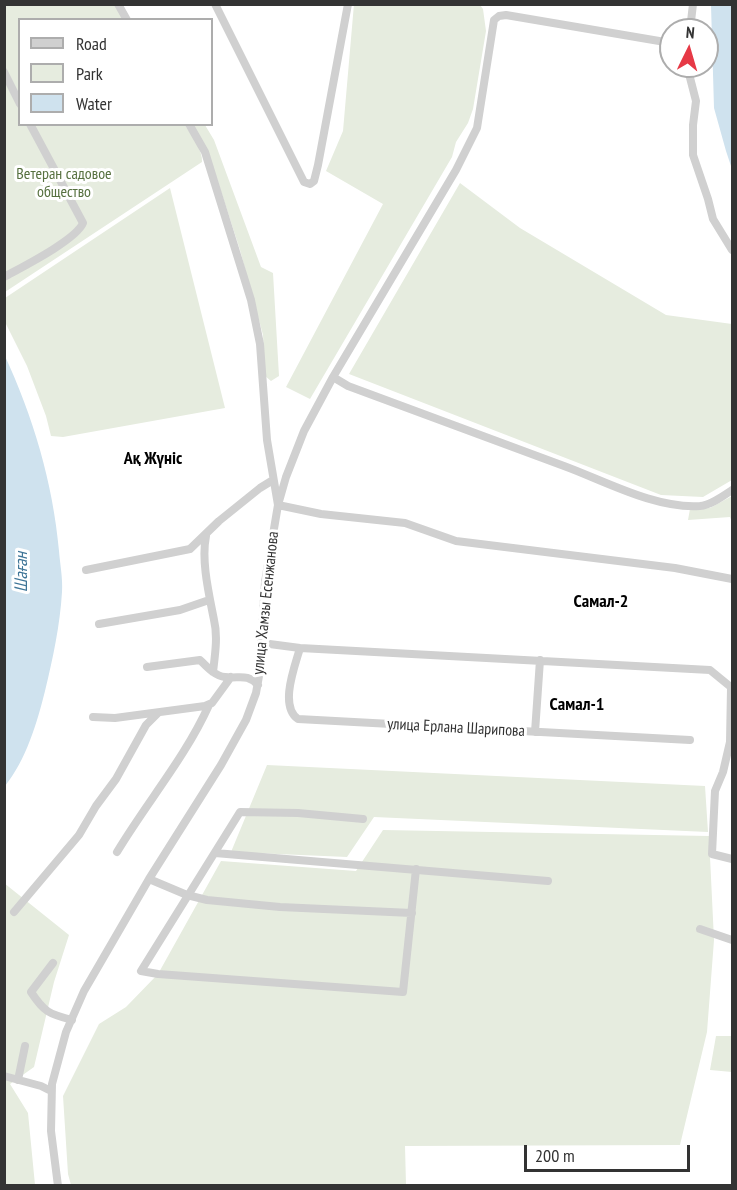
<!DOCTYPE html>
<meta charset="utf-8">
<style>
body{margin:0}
#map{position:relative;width:737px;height:1190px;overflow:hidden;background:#fff;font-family:"PT Sans Narrow",sans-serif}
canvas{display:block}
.frame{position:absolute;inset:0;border:6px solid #333;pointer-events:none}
.legend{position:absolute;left:18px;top:18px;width:195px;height:108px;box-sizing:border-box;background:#fff;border:2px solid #adadad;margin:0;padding:8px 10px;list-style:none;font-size:18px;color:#333}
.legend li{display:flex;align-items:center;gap:12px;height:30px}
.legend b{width:30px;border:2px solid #adadad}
.north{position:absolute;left:659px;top:18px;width:60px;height:60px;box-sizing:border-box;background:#fff;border:2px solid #adadad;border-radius:50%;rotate:5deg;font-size:16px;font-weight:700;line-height:24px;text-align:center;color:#333}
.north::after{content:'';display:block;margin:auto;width:21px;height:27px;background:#e63946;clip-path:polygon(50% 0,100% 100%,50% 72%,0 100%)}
.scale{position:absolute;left:524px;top:1145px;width:166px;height:27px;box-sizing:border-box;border:3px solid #333;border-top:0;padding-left:8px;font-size:18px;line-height:21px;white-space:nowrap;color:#333;-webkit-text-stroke:4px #fff;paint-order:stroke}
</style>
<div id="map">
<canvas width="737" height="1190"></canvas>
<div class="frame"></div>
<ul class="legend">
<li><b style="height:8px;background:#d0d0d0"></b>Road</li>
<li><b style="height:16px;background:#e6ecdf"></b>Park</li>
<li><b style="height:16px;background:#cfe2ee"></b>Water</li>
</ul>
<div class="north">N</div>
<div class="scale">200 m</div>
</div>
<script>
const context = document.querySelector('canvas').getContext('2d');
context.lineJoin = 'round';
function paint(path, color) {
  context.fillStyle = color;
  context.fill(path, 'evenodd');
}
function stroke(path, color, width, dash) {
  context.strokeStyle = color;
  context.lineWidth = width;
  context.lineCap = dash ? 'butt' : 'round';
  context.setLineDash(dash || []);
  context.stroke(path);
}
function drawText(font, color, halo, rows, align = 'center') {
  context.font = font + ' "PT Sans Narrow",sans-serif';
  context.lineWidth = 6;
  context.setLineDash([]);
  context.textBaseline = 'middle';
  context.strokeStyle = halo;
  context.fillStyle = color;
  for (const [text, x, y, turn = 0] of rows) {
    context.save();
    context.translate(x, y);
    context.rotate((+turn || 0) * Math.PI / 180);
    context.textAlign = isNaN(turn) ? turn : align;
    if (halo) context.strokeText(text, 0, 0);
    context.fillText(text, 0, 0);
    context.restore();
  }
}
paint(new Path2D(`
 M354 4 480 5 483 9 486 31 473 109 468 123 456 142 452 157 310 399 286 387 383 204 326 171 343 131Z
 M5 5H115L124 19 20 20V124L185 125C192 136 203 151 202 162L5 292Z
 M193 125H205L214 140 261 267 273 273 279 376 271 381 265 376 263 335 240 250 208 151Z
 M460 183 520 228 666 315 732 324V480L703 497 661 495 349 374Z
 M170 188 225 408 63 437 51 436 46 416 27 366 5 322V298Z
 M732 496V522L730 517 688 520 690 509 710 508Z
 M267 765 705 786 708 832 374 817 347 857 231 852Z
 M383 830 709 836 714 940 707 1032 680 1145 405 1146 406 1185H71L68 1174 63 1096 99 1024 126 1007 158 974 221 861 356 871Z
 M4 883 69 935 54 982 34 1067 10 1084 28 1113 35 1185H5Z
 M716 1036H732V1072L710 1070Z`), '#e6ecdf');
paint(new Path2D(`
 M711 5H732V169L726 151 714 108Z
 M4 354C33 416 53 483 59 551 60 564 63 579 62 592 60 625 53 658 45 691 37 723 26 760 5 786Z`), '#cfe2ee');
stroke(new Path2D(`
 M118 4 127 20
 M215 4 304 182 310 184 314 181 318 165 348 4
 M690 30 693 4
 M687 66 696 101 693 125V155L708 199 713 219 732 250
 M4 72 20 104
 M189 124 205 152 251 300 260 344 267 440 278 505 321 514 405 523 456 541 675 568 732 579
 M4 277C22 267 76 240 83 223L30 124
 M333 377 348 386C420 413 492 439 564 466 605 481 655 509 700 506 711 505 723 496 732 490
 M206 536C201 561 209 594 214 620 218 636 215 655 213 672
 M86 570 190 549 219 521 260 488 273 480
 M99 624 180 610 209 600
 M262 643 300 648 710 670 732 688
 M300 648C295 666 279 706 298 719L690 740
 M147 667 200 660C207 667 215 676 225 677 239 679 247 673 258 685
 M731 688 730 742 723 772 715 791 712 854 732 859
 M93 717 115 718 205 706 212 703 231 677
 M535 732 540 660
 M363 819 298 813 240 812 141 971 158 974 403 992 416 869
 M117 852C147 802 185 758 209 705
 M215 853 548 881
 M149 879 187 895 207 900 280 907 412 913
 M14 912 79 835 96 806 116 779 146 725 158 713
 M700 929 732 940
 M53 963 31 992C44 1012 49 1014 72 1020
 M4 1076 41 1086 51 1091
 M18 1080 25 1046
 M58 1186 51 1131 52 1084 66 1032 84 991 149 879 221 765 246 720 256 693 259 676 265 582 278 505 286 477 304 431 333 377 456 170 477 128 494 20 499 16 506 15 671 43`), '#d0d0d0', 8);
drawText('16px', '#56703f', '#fff', [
 ["Ветеран садовое",64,174],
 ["общество",64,192]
]);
drawText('16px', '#333', '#fff', [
 ["улица Хамзы Есенжанова",266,603,-84],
 ["улица Ерлана Шарипова",456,728,3]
]);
drawText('bold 18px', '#000', '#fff', [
 ["Ақ Жүніс",153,459],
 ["Самал-2",601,602],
 ["Самал-1",577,705]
]);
drawText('italic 18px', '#3f7597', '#fff', [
 ["Шаған",22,572,-90]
]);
</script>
